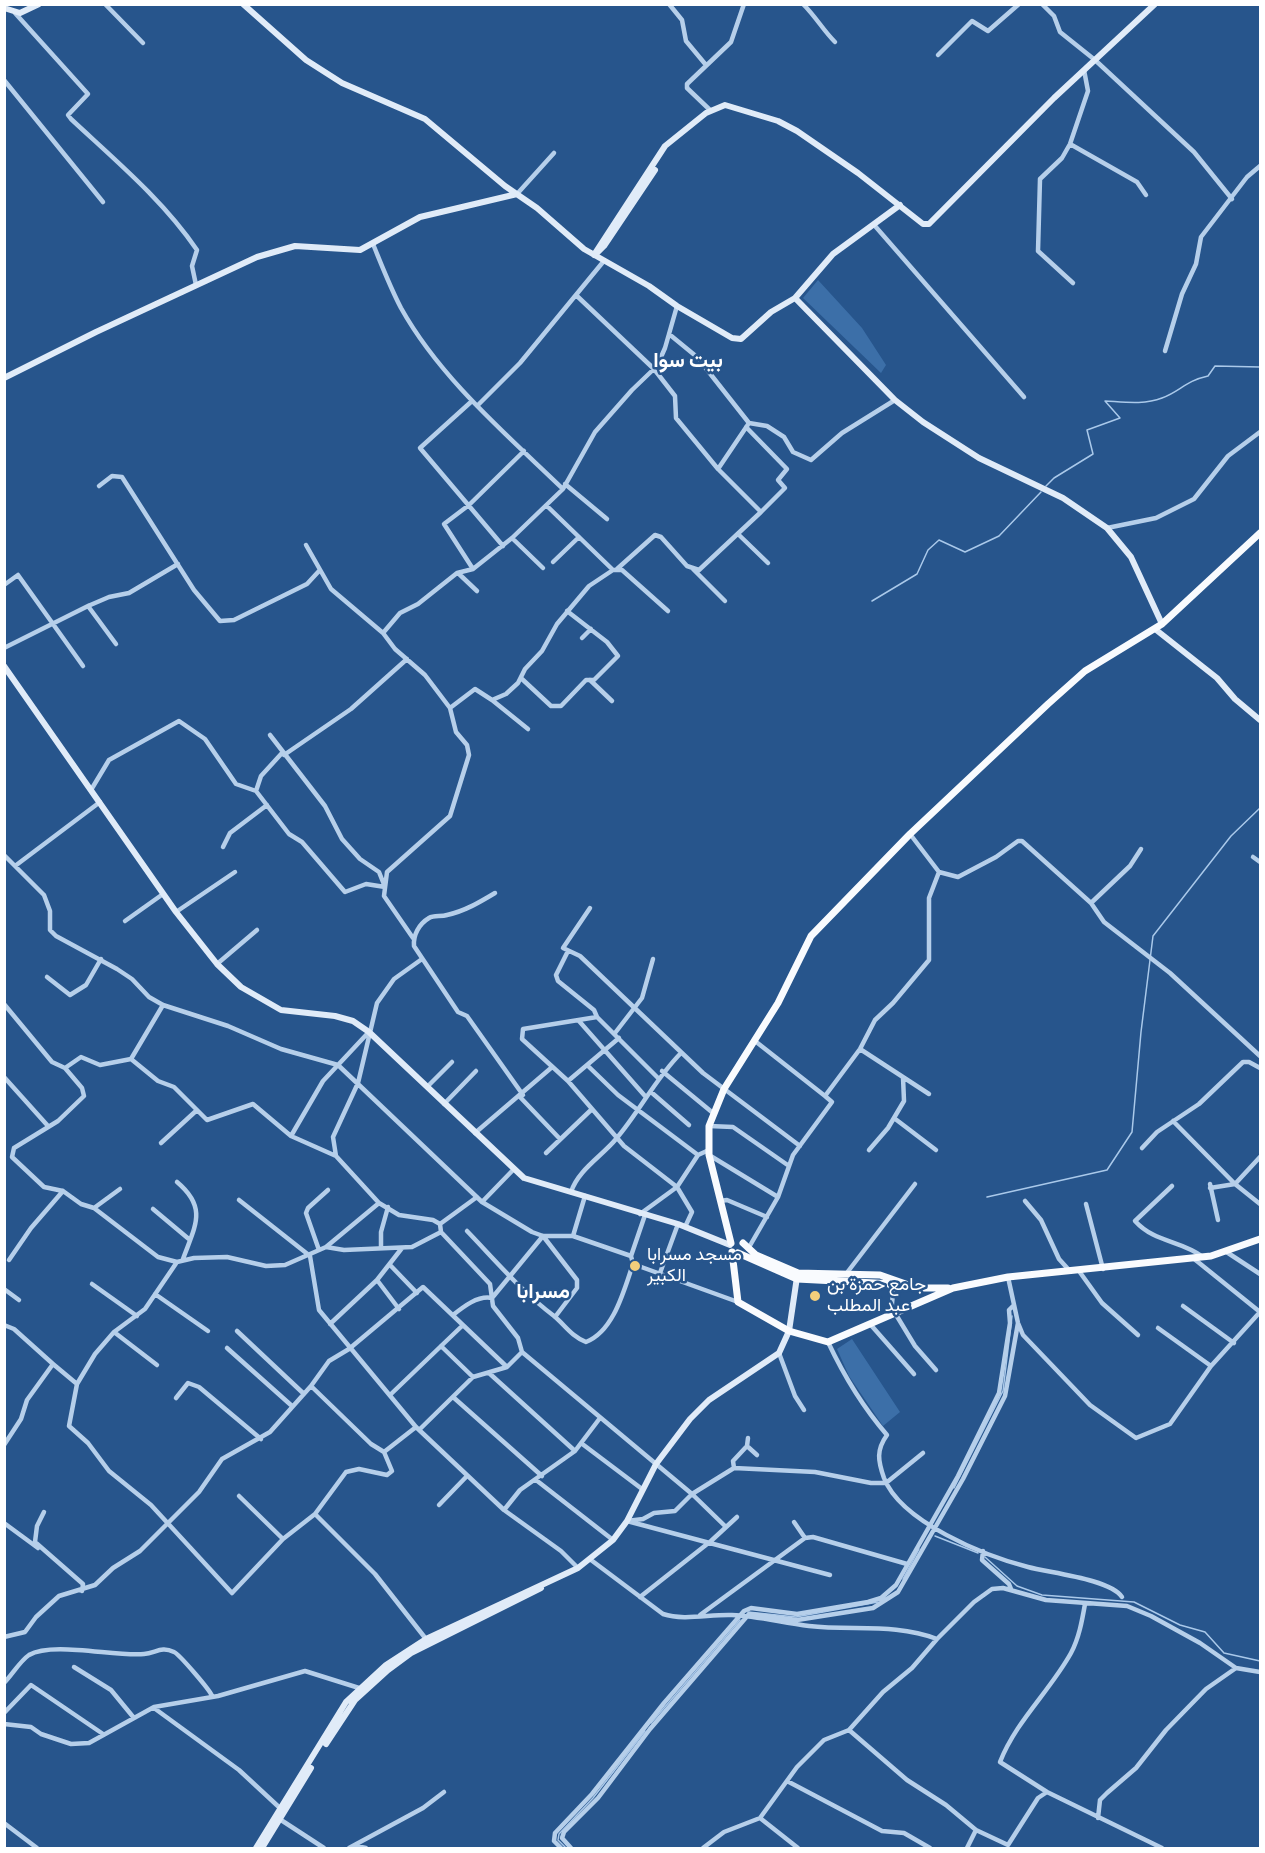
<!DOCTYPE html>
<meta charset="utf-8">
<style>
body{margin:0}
#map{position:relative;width:1265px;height:1853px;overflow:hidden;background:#27558c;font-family:"Source Sans 3",sans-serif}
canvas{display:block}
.frame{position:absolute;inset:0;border:6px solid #fff;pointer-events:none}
</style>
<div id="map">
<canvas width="1265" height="1853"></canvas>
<div class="frame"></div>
</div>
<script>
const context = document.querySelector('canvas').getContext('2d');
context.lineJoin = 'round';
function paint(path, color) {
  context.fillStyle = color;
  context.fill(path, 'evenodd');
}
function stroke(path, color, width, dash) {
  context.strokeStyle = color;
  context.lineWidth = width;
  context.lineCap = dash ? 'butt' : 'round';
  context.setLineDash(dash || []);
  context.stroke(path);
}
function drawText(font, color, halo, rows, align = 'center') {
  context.font = font + ' "Source Sans 3",Vazirmatn,sans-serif';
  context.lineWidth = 5;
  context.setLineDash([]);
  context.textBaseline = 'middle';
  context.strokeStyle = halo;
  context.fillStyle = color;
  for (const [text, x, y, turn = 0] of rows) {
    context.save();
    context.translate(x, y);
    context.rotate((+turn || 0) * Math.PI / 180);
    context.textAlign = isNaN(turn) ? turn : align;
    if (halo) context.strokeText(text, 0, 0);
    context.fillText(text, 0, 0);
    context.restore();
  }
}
paint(new Path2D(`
 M818 280 862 328 886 365 881 373 803 298Z
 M852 1339 900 1412 883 1426 849 1376 837 1349Z`), '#3c6fa8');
stroke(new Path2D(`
 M1046 486 1054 478 1093 454 1087 430 1120 418 1105 401C1124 402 1144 405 1162 398 1181 391 1185 381 1208 376L1215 366 1260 367
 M872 601 917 574 928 550 939 540 965 552 999 536 1041 492
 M987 1197 1107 1170 1132 1132 1141 1032 1153 936 1231 836 1260 808
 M954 1488 1003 1391 1012 1316
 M935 1536 978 1553
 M985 1557 1017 1586 1042 1595 1134 1602 1180 1625 1205 1632 1224 1653 1260 1661
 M903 1579 919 1549
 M748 1612 796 1617 878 1602
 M651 1723 740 1620
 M566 1848 558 1840 559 1834 593 1798 645 1731`), '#aac9ea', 1.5);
stroke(new Path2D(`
 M105 4 143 43
 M669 4 682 20 686 41 706 65
 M803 4C816 17 823 30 835 42
 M1042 4 1054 16 1060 32 1095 60 1194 152 1232 199
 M15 13 88 94 68 115 71 119C115 160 163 200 197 250L192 266 196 285
 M938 55 972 21 988 31 1019 4
 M4 80 103 202
 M710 110 687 88V84L731 42 744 4
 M1070 144 1137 182 1146 195
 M517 194 554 153
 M875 226 1024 397
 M373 244C382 266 390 287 401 308 440 378 506 434 563 489
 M1073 283 1038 251 1040 179 1062 158 1070 144 1088 91 1084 70
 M577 296 654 369 675 396 676 418 718 469
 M1165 351 1182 294 1196 264 1201 237 1247 177 1260 166
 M472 401 420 448 503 546
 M477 406 520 363 603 262
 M749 423 767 426 784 437 793 452 811 460 842 433 895 400
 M746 427 787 469 778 480 785 488 761 512
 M565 484 607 519
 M99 486 112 476 122 477 194 590 220 621 234 620 307 584 319 571
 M547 506 613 570
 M1107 528 1156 518 1194 499 1228 456 1260 432
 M738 534 768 563
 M512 538 543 568
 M306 545 331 589 383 633 395 649 425 675 450 708 456 732 467 745 469 755 450 816 387 872 384 896 413 938
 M553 562 579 537
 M473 569 444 524 469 505 524 451
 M617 569 655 535 661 537 687 566 699 570 761 512 718 469 749 423 697 357 669 334
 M693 569 725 601
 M458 573 477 591
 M4 585 18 575 83 666
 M88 606 116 644
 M383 633 400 613 418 604 457 573 473 569 512 538 563 489 595 432 632 390 657 366 665 348 677 306
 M582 638 591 629
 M4 648 88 606 109 597 129 593 178 564
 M522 679 551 706H561L586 680H594L618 656 607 642 567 611
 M590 680 612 701
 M492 700 528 729
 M450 708 475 689 492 700 506 694 518 683 525 669 542 651 557 624 589 586 613 570H622L668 611
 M284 755 351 709 407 659
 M91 790 109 760 179 721 205 739 236 784 256 791 289 834 302 842 345 892 366 884 385 887 379 872 360 859 342 839 325 806 270 735
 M256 791 261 776 282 753
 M910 834 939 872 958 877 996 857 1018 841H1022L1091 903 1104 922 1170 973 1260 1056
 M223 847 230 833 267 805
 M4 855 44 895 50 911V930L56 936 117 969 132 979 149 997 163 1005 228 1026 281 1049 338 1065 482 1202 532 1232 543 1236H573L631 1256 633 1264 738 1302
 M1253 857 1260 862
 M15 866 100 802
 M495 893C480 902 465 911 447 915 441 917 434 915 429 918 419 924 413 935 414 946L458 1012 467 1016 523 1095
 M1091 903 1130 866 1141 849
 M590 908 563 948 580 956 703 1073 800 1146
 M176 912 235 872
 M125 921 163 894
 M568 951 556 975 558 981 594 1010 597 1017
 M422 959 394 979 377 1003 358 1083 333 1137 336 1156 379 1203 399 1215 433 1220 440 1224 441 1232 490 1284 493 1306 518 1338 522 1352 692 1494 726 1527
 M217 964 257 930
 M47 977 70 995 86 985 101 959
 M4 1004 52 1062 65 1068 82 1088 84 1096 58 1121 14 1148 12 1157 44 1187 63 1191 81 1204 94 1208 158 1257 177 1262
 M579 1021 645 1096
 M615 1033 642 998 653 959
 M755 1041 825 1096 860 1049 875 1020 893 1003 929 960V898L939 872
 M860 1049 929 1094
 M131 1059 163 1005
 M587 1065 618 1095 698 1155
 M65 1068 81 1057 100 1065 131 1059 158 1081 174 1087 207 1120 253 1104 291 1136 336 1156
 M662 1071 713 1113
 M4 1077 48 1126
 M658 1078 597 1017 523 1029 522 1039 568 1081 624 1146 677 1187 692 1212 685 1227
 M568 1081 619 1038
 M427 1087 452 1062
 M651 1092 689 1125
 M520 1097 560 1139
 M444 1104 476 1071
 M894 1118 936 1150
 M1173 1121 1235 1184 1260 1204
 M709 1126 733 1127 789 1166
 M475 1133 551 1068
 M291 1136 323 1081 367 1034
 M161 1143 197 1110
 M1142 1148 1157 1132 1199 1104 1243 1062H1249L1260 1068
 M869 1150 888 1128 904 1101 903 1077
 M546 1153 592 1109
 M709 1155 778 1197
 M177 1182C208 1208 195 1226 183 1259
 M1210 1184 1218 1220
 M1172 1186 1135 1221C1155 1243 1181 1240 1203 1257
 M1210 1188 1235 1184 1260 1157
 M571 1192C578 1170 602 1156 616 1139 640 1111 655 1079 681 1053
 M239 1200 310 1256 319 1310 416 1427 504 1510 561 1551 578 1568
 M720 1201 727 1200 767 1217
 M1025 1201 1041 1220 1059 1259 1069 1270
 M482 1202 513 1170
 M1086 1204 1103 1269
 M94 1208 120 1189
 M153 1209 190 1240
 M640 1214 677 1187 698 1155 709 1150
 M440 1224 477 1197
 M467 1231C495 1260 522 1292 554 1316 566 1326 570 1335 586 1342 614 1331 624 1290 633 1264
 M573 1236 585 1196
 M326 1247 379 1203
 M381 1248V1232L388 1207
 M748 1249 778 1197 793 1155 832 1102 825 1096
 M319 1250 306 1213 308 1208 328 1190
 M1225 1251 1260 1274
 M631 1256 645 1215
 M1193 1258 1260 1312
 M9 1260 31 1228 63 1191
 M391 1266 417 1293
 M1079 1271 1102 1303 1138 1335
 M660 1273 678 1224
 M846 1274 915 1184
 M1008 1277 1018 1323 1023 1335 1090 1405 1136 1438 1170 1424 1211 1366 1260 1312
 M377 1280 399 1309
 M92 1284 137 1316
 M889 1285 893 1293 891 1314
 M4 1289 19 1300
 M155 1294 208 1331
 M1183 1306 1234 1343
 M895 1313 915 1346 936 1370
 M453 1315C463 1307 478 1295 492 1298L543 1236 577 1280V1288L555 1317
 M330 1324 377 1280 402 1248
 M870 1324 914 1374
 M4 1325 14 1329 53 1364
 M1158 1328 1211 1366
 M237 1331 304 1394
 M114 1332 157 1365
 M828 1342C844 1376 862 1406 887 1435 876 1450 878 1461 884 1478 901 1522 985 1556 1028 1567 1050 1573 1110 1579 1122 1597
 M441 1346 473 1377
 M227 1348 292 1406
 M779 1353 795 1396 804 1410
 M489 1373 575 1451
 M77 1384 69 1426 88 1443 109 1471 151 1505 232 1593 283 1539 315 1514 346 1472 359 1469 387 1475 392 1471 384 1452 416 1427
 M311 1386 329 1361 349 1349 423 1287 507 1367
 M390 1395 463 1325
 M453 1397 542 1476
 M176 1398 188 1383 199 1387 261 1439
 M419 1430 473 1377 507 1367 522 1352
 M581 1443 642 1489
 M4 1445 21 1419 27 1400 53 1364 77 1384 95 1354 114 1332 145 1309 177 1262 194 1258 227 1257 266 1266 285 1265 326 1247 344 1250 412 1247 441 1232
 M747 1446 757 1455
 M734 1468 733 1461 747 1446 748 1438
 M536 1480 613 1540
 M239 1496 283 1539
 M439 1505 467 1476
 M504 1510 520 1490 575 1451 600 1418
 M44 1512 37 1526 35 1542 83 1584 82 1591
 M315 1514 375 1574 426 1639
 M794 1522 805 1538
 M4 1523 38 1548
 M983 1551 982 1560 1009 1584 1011 1589
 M591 1560 663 1614C684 1621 710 1614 732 1615 758 1616 783 1623 809 1626 853 1631 895 1623 937 1639L974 1602 992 1589 1003 1588 1046 1600 1127 1606 1151 1616 1200 1643 1236 1668 1260 1672
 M830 1575 627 1521 643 1519 654 1513 675 1511 692 1494 734 1468 815 1472 871 1483H886L923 1453
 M640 1597 711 1541 737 1517
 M700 1615 805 1538 813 1537 907 1564
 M4 1637 25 1632 36 1617 59 1596 95 1585 113 1568 140 1551 199 1492 222 1459 270 1432 311 1386 371 1444 384 1452
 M74 1667 111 1690 134 1718
 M4 1683C12 1675 20 1661 29 1655 52 1641 116 1657 144 1654 156 1653 161 1646 174 1652 179 1654 210 1690 212 1696
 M154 1708 239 1770 281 1809
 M4 1713 31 1685 103 1734
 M4 1724 31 1727 41 1734 71 1744 89 1743 154 1707 218 1696 305 1671 359 1688
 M849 1730 907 1780 946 1805 976 1830
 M787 1781 882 1831 904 1833 930 1848
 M1047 1792 1000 1762C1016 1721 1050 1691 1071 1653 1079 1638 1082 1621 1085 1604
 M760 1818 797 1767 824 1740 849 1730 883 1692 912 1668 937 1639
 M1098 1818 1100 1800 1107 1793 1136 1768 1166 1730 1206 1689 1236 1668
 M281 1820 324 1848
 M4 1823 37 1848
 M356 1846 366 1848
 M349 1848 423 1808 444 1792
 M561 1848 554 1841 555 1833 592 1794 664 1703 744 1611 751 1608 797 1614 868 1602 881 1598 896 1585 958 1476 999 1393 1010 1323 1009 1310 1014 1305
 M571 1848 562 1838 564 1832 598 1798 650 1729 749 1614 797 1620 873 1608 898 1592 963 1479 1005 1396 1018 1323
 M703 1848 724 1832 760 1818 798 1848
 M967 1848 976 1830 1008 1845 1038 1798 1047 1792 1162 1848`), '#b6cfea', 4.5);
stroke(new Path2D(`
 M243 4 306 60 342 83 425 119 505 186 537 208 584 249 649 286 677 306 732 338 741 339 771 312 795 298 833 254 900 205
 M4 8 20 13 39 4
 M597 253 604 246 655 170
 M594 255 665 146 706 113 725 105 778 121 797 131 858 173 923 224H929L1054 98 1155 4
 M795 298 895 400 923 422 979 458 1063 498 1107 528 1131 557 1162 624
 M4 378 96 332 257 257 295 246 360 250 420 217 517 194
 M1155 629 1217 678 1235 699 1260 720
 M4 666 176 912 217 964 241 987 281 1010 335 1016 353 1021 369 1032 524 1178 678 1224 730 1245
 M326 1744 355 1700 388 1670 411 1653 541 1588
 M256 1848 346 1702 386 1665 426 1639 578 1568 613 1540 627 1521 656 1464 690 1419 709 1400 779 1353 789 1331 797 1277
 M262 1848 311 1768`), '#e0ebf8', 6);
stroke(new Path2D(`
 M731 1243 709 1155V1126L724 1089 778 1003 811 936 910 834 1048 704 1085 671 1162 624 1260 533
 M743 1243 756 1255 798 1273 880 1275 917 1288H948
 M732 1252 738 1302 789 1331 828 1342 953 1288 1008 1277 1211 1256 1260 1239
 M738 1253 797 1279 895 1284`), '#f9fbfe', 7);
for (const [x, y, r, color] of [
 [635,1266,6,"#f3ce7b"],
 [815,1296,6,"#f3ce7b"]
]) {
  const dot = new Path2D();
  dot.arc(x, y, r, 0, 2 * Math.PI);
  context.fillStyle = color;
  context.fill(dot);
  stroke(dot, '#27558c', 2);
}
drawText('18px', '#fff', '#27558c', [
 ["مسجد مسرابا",647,1256],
 ["الكبير",647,1277],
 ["جامع حمزة بن",827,1286],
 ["عبد المطلب",827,1307]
], 'left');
drawText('bold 21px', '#fff', '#27558c', [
 ["بيت سوا",688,362],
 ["مسرابا",543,1293]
]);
</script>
